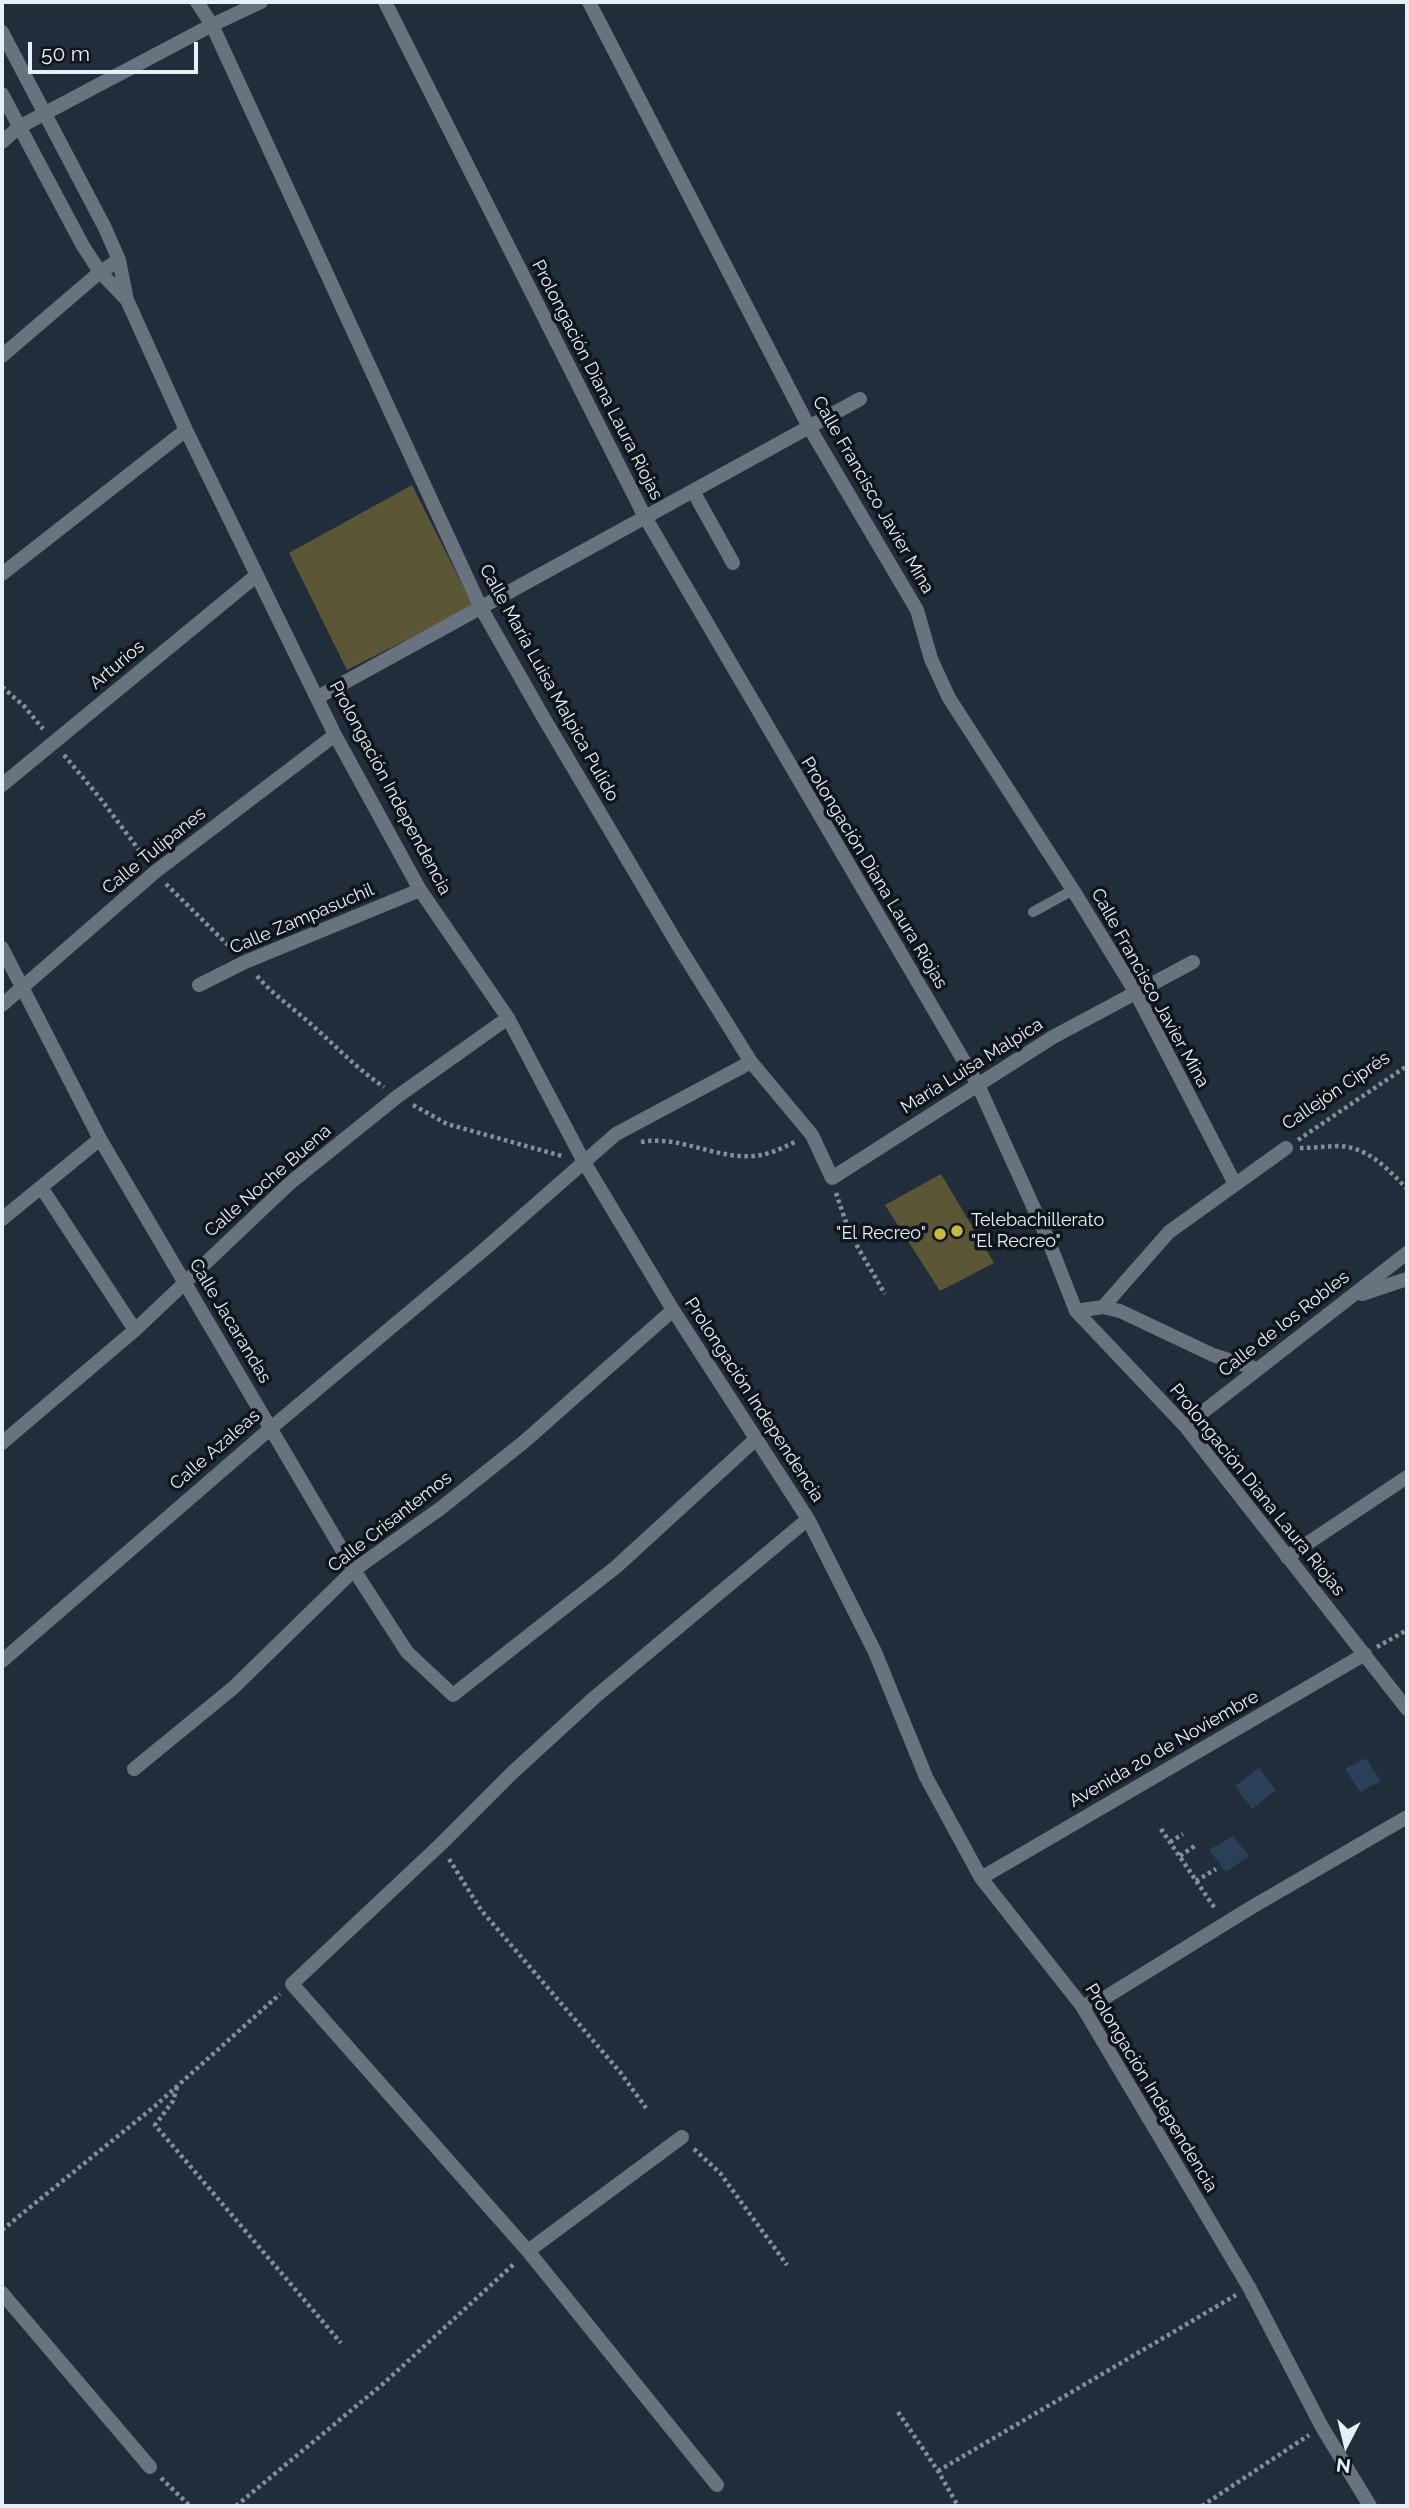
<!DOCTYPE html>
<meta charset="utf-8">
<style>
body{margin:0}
#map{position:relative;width:1409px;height:2508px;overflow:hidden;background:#212d3b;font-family:Raleway,sans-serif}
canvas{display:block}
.frame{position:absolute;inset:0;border:4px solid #e7eff8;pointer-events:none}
.north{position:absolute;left:1311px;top:2410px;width:70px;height:70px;-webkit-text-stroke:5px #0f151b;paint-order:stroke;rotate:187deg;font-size:19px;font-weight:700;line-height:28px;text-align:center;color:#e7eff8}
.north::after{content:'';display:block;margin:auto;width:24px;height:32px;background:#e7eff8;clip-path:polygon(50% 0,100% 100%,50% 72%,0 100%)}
.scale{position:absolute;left:28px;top:42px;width:170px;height:32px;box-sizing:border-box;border:4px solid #e7eff8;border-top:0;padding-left:9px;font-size:21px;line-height:24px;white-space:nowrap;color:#e7eff8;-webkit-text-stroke:5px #0f151b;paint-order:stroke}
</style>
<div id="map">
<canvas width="1409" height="2508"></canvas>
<div class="frame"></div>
<div class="north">N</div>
<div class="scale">50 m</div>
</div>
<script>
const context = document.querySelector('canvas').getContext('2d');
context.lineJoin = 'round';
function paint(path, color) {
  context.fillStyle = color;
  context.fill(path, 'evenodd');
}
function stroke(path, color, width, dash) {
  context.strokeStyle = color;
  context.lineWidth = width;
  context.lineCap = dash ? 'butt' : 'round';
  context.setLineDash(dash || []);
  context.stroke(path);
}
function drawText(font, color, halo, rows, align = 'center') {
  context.font = font + ' Raleway,sans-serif';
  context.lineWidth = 7;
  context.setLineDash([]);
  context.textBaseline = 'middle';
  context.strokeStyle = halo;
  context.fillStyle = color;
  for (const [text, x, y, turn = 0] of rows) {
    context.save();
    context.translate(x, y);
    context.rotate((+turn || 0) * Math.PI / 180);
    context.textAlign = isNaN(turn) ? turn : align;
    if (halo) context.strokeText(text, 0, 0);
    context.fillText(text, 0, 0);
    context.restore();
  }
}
paint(new Path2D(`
 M412 485 473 606 347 670 289 553Z
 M941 1174 994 1263 940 1291 885 1205Z`), '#5a5636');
paint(new Path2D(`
 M1366 1758 1381 1781 1360 1792 1345 1769Z
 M1259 1768 1276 1790 1252 1809 1235 1786Z
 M1233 1836 1249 1856 1226 1872 1209 1850Z`), '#2b3f58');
stroke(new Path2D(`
 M2 687 24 706 43 729
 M64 755 100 798 145 858
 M166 884 232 949
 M257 976C274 996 295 1009 314 1027 338 1048 357 1069 384 1087
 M413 1105 447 1124 562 1156
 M1298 1140 1407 1066
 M641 1142C680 1135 714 1159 754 1156 769 1155 782 1148 795 1142
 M1300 1148C1313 1148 1326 1146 1339 1146 1368 1147 1388 1169 1407 1189
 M836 1193 850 1234 885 1294
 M1377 1647 1407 1630
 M1161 1829 1216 1910
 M1170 1842 1183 1834
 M1180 1856 1196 1845
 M449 1859 481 1910 620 2072 646 2108
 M1196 1881 1216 1869
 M177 2087 173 2101 155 2125 341 2343
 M694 2149 720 2173 787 2265
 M2 2230 155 2106 280 1994
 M898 2412 938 2471 958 2506
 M938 2471 1236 2295
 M161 2478 190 2506
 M236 2506 384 2383 515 2263
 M1202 2506 1309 2435`), '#858f9a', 4.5, [3.5, 3.5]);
stroke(new Path2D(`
 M1033 912 1073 890`), '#68737f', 10);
stroke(new Path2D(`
 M197 2 212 25 481 608 542 715 678 945 751 1062 812 1135 832 1178 1053 1037 1193 962
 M385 2 645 517 978 1085 1047 1237 1076 1311 1185 1426 1407 1709
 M589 2 809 427 917 610 931 659 949 698 1073 890 1136 993 1235 1184
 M2 32 105 228 119 260 127 300 186 430 335 735 420 890 508 1018 584 1162 673 1310 808 1519 875 1652 926 1777 981 1878 1082 2006 1249 2287 1322 2427 1370 2506
 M2 94 83 246 100 272 127 300
 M2 142 19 127 212 25 261 2
 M2 356 100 272 119 260
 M693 491 733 563
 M2 574 186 430
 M318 697 860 399
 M2 785 257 575
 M2 948 100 1139 354 1570 407 1652 453 1695 616 1567 757 1438
 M199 985 245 962 420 890
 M2 1005 155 872 335 735
 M41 1187 135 1330
 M2 1219 100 1139
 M1362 1294 1407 1279
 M1103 1307 1169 1232 1286 1148
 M1076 1311 1103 1307 1120 1311 1213 1355 1257 1369
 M1185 1426 1407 1253
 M2 1443 135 1330 290 1183 398 1096 508 1018
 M1287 1557 1407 1477
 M2 1661 271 1428 486 1248 616 1134 751 1062
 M134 1769 233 1688 354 1570 441 1508 525 1441 673 1310
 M981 1878 1365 1654
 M1082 2006 1106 1997 1252 1907 1407 1817
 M528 2251 682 2137
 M2 2293 150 2467
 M717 2485 528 2251 292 1984 441 1844 512 1773 595 1697 808 1519`), '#68737f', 14);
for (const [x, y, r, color] of [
 [957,1231,7,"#caba3a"],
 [940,1234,7,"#caba3a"]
]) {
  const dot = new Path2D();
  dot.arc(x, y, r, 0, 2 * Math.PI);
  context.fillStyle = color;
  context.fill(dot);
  stroke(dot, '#0f151b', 2.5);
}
drawText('18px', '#e7eff8', '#0f151b', [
 ["Prolongación Diana Laura Riojas",597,380,63],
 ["Calle Francisco Javier Mina",873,495,60],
 ["Arturios",117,665,-40],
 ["Calle María Luisa Malpica Pulido",549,683,61],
 ["Prolongación Independencia",390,788,62],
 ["Calle Tulipanes",154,851,-39],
 ["Prolongación Diana Laura Riojas",874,873,59],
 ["Calle Zampasuchil",302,919,-23],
 ["Calle Francisco Javier Mina",1150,988,61],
 ["María Luisa Malpica",972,1066,-32],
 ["Callejón Ciprés",1336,1091,-34],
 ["Calle Noche Buena",268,1181,-41],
 ["Calle Jacarandas",230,1321,59],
 ["Calle de los Robles",1284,1324,-38],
 ["Prolongación Independencia",754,1400,57],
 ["Calle Azaleas",215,1450,-41],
 ["Prolongación Diana Laura Riojas",1257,1490,51],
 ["Calle Crisantemos",390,1522,-38],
 ["Avenida 20 de Noviembre",1164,1749,-30],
 ["Prolongación Independencia",1151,2088,59]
]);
drawText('18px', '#e7eff8', '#0f151b', [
 ["Telebachillerato",971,1221],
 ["\"El Recreo\"",971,1242],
 ["\"El Recreo\"",926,1234,"right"]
], 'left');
</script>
